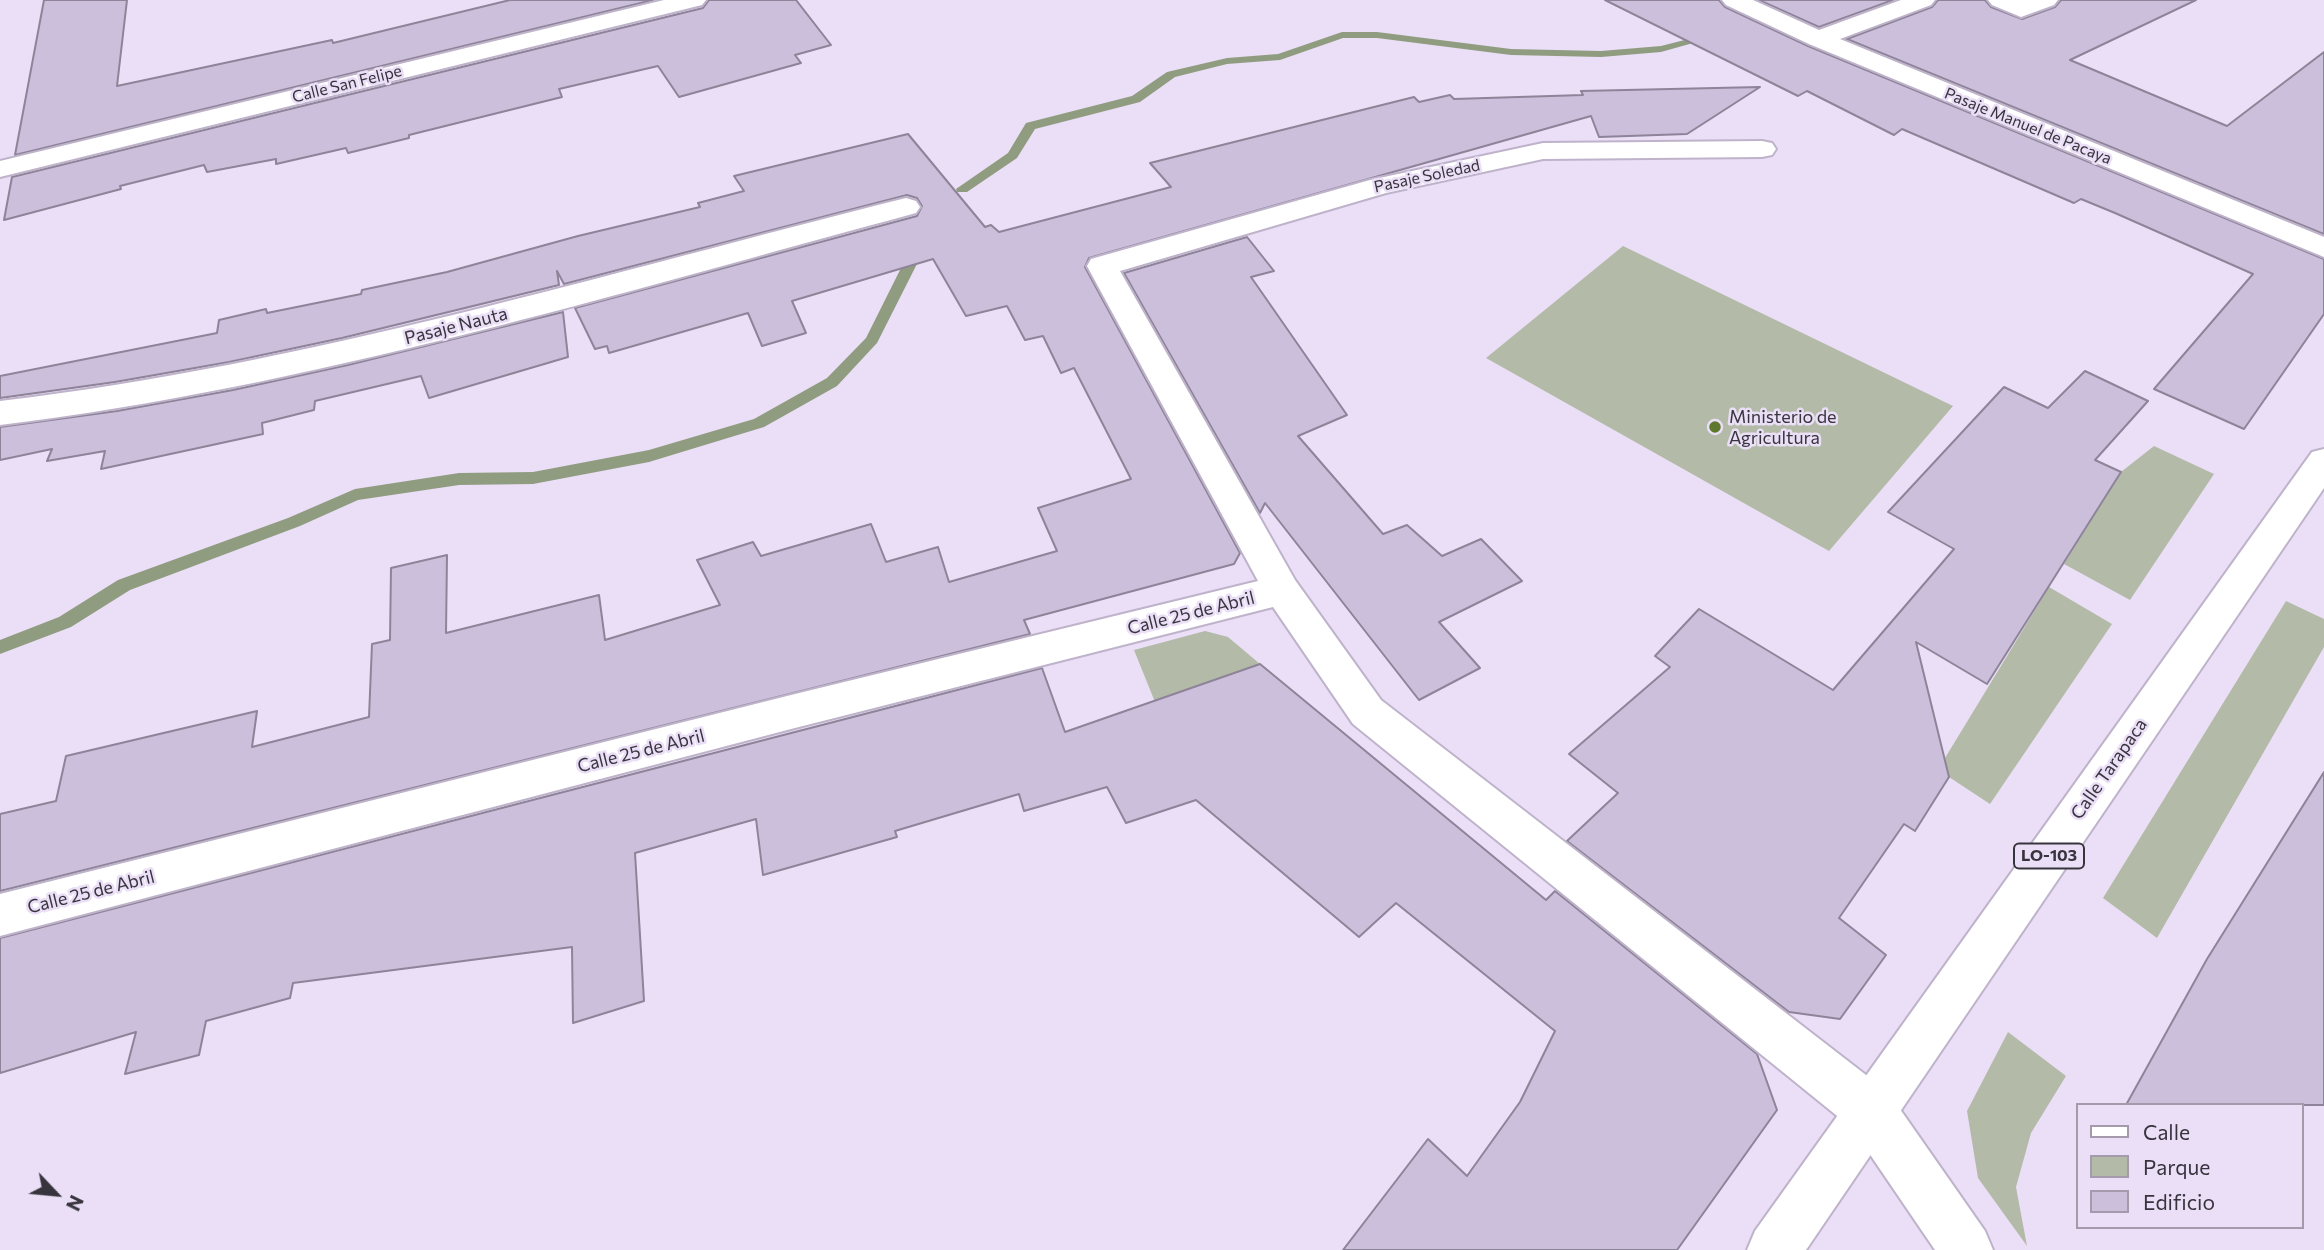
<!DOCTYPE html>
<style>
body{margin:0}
#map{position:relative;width:2324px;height:1250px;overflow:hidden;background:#eadff6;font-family:Commissioner,sans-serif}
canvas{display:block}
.legend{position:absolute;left:2076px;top:1103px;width:228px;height:126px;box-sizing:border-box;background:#eadff6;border:2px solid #a39bac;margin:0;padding:9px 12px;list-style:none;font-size:21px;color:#38343d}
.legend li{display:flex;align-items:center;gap:14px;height:35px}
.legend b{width:35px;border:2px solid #a39bac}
.north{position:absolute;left:21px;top:1159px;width:70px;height:70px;-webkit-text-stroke:5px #eadff6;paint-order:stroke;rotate:116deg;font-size:19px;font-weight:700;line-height:28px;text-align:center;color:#38343d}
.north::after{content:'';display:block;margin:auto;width:24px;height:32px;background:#38343d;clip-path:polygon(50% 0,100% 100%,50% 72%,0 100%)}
</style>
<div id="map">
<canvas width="2324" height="1250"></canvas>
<ul class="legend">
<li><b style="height:9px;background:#fff"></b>Calle</li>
<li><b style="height:19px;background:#b3bba8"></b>Parque</li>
<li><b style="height:19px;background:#ccbfdb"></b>Edificio</li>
</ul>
<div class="north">N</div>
</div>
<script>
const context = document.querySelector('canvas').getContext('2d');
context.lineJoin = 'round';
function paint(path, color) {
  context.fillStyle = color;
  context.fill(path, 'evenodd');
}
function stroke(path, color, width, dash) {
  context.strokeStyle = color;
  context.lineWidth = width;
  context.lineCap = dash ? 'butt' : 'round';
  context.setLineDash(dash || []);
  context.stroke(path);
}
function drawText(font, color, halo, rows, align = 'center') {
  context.font = font + ' Commissioner,sans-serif';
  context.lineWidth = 5;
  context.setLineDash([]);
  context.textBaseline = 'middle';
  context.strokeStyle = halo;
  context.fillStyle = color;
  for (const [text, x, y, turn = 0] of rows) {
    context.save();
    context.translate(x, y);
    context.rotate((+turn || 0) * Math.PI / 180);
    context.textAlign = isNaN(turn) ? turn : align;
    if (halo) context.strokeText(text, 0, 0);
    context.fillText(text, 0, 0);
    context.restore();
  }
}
paint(new Path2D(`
 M1623 246 1953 406 1829 551 1486 358Z
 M2154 446 2214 474 2130 600 2064 564 2121 472Z
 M2049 587 2112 624 1990 804 1949 777 1945 758Z
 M2286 601 2324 619V647L2157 938 2103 898Z
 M1205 631 1228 637 1260 664 1155 702 1134 650Z
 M2008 1032 2066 1076 2031 1133 2016 1187 2027 1246 1978 1178 1967 1111Z`), '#b3bba8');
paint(new Path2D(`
 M1757 27 1818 36 1876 33 1882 36 1876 39 1818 42 1753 32V28Z
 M1342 32H1377L1511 49 1601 51 1661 46 1712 33 1718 36 1661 52 1601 57 1511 55 1377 38H1343L1280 60 1227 64 1175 77 1140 102 1035 129 1017 158 967 192H957L956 189 1008 153 1026 123 1132 96 1167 72 1227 58 1278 54Z
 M914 252 921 256 877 343 837 386 764 427 649 462 533 484 459 485 358 500 300 526 130 590 71 627 0 654V640L59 617 118 580 288 518 355 489 459 473 533 472 649 450 754 419 827 378 866 338 907 256Z`), '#909c80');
const building = new Path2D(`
 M44 0H127L117 86 332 40 333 43 510 0H653L15 155Z
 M709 0H796L831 45 795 55 801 63 679 97 658 66 559 89 562 97 409 135V138L348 153 346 148 276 164V159L207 172 204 165 120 186 121 189 4 220 12 177 703 8Z
 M1605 0H1719L1725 7 1808 46 2324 259V314L2244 429 2154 389 2253 274 2115 213 2081 199 2074 203 1902 129 1894 135 1807 91 1798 96Z
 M1759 0H1893L1819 27Z
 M1938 0H1985L1991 7 2022 19 2055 7 2061 0H2196L2070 60 2227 126 2324 52V234L1847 39 1932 7Z
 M1760 87 1687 134 1599 137 1591 116 1089 258 1085 267 1240 553 1234 564 1024 620 1030 634 0 891V814L56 801 66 756 257 711 252 747 369 717 372 644 390 640 391 568 447 555 446 633 599 595 605 640 720 605 697 560 753 542 761 556 871 524 886 562 938 547 949 582 1057 551 1038 508 1131 479 1074 368 1061 373 1043 336 1025 340 1007 306 966 316 933 259 792 301 806 333 762 346 748 313 609 353 607 346 595 349 575 308 917 216 922 206 917 198 907 195 564 284 557 271 559 285 342 338 229 362 115 382 0 398V376L217 333 219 320 266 309 267 313 361 294 362 290 447 272 578 236 700 207 698 203 744 191 734 176 908 134 985 227 991 225 999 232 1171 187 1150 163 1414 97 1419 102 1450 95 1454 99 1583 95 1581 91Z
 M1247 237 1274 271 1251 277 1347 415 1298 436 1383 534 1407 525 1442 556 1481 539 1522 581 1439 622 1480 668 1419 700 1265 503 1260 513 1124 273Z
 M563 312 568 357 429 398 421 376 315 401 314 410 262 423 263 434 101 469 105 451 47 461 52 449 0 460V427L117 411 233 390 348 365Z
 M2085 371 2148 401 2095 460 2121 472 1987 684 1916 642 1949 777 1915 831 1904 824 1839 918 1886 955 1840 1019 1789 1012 1567 841 1618 793 1569 754 1670 667 1655 656 1699 609 1833 690 1954 549 1888 512 2004 387 2048 408Z
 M1260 664 1546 900 1555 891 1757 1054 1777 1110 1677 1250H1343L1428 1139 1467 1176 1520 1102 1555 1031 1396 903 1359 937 1196 800 1126 823 1107 787 1024 811 1019 794 895 831 897 837 763 875 756 819 635 853 644 1001 573 1023 572 947 293 983 290 998 206 1021 199 1055 125 1074 136 1032 0 1073V938L1042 668 1065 732Z
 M2324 772V1105H2126L2207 959Z`);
paint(building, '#ccbfdb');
stroke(building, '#8e8499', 2);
const street = new Path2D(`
 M664 0H706L702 5 0 177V161Z
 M1722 0H1753L1819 30 1901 0H1935L1931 5 1840 39 2324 237V257L1809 44 1726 5Z
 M1988 0H2058L2054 5 2021 17 1992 5Z
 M1762 141 1772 143 1776 149 1772 155 1762 157 1543 159 1386 193 1120 271 1295 580 1381 700 1888 1092 1895 1110 1888 1128 1870 1135 1852 1128 1353 724 1273 607 795 728 0 936V894L795 694 1258 581 1087 266 1091 259 1370 180 1543 143Z
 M906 198 916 201 920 207 916 213C615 294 311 387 0 425V401C308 365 606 273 906 198Z`);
const secondary = new Path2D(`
 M1870 1085 1888 1092 1985 1231 1993 1250H1935L1852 1128 1845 1110 1852 1092Z`);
const primary = new Path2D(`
 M2324 449V488L1806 1250H1747L1755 1231 2312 452Z`);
stroke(street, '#beb3ca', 4);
stroke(secondary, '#beb3ca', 4);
stroke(primary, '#beb3ca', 4);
paint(street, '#fff');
paint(secondary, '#fff');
paint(primary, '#fff');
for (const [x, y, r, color] of [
 [1715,427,7,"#5e792d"]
]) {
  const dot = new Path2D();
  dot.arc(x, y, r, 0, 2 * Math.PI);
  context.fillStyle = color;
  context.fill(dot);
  stroke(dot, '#eadff6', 2.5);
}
drawText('16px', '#38343d', '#eadff6', [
 ["Calle San Felipe",347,84,-14],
 ["Pasaje Manuel de Pacaya",2028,126,22],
 ["Pasaje Soledad",1427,176,-12]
]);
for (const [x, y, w] of [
 [2049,856,70]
]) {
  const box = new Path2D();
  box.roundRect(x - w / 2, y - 12.5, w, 25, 5);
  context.fillStyle = '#eadff6';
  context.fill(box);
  stroke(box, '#38343d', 2);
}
drawText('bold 16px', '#38343d', null, [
 ["LO-103",2049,856]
]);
drawText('18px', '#38343d', '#eadff6', [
 ["Pasaje Nauta",456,326,-14],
 ["Calle 25 de Abril",1191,613,-14],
 ["Calle 25 de Abril",641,751,-14],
 ["Calle Tarapaca",2109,769,-55],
 ["Calle 25 de Abril",91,892,-14]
]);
drawText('18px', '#38343d', '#eadff6', [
 ["Ministerio de",1729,417],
 ["Agricultura",1729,438]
], 'left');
</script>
